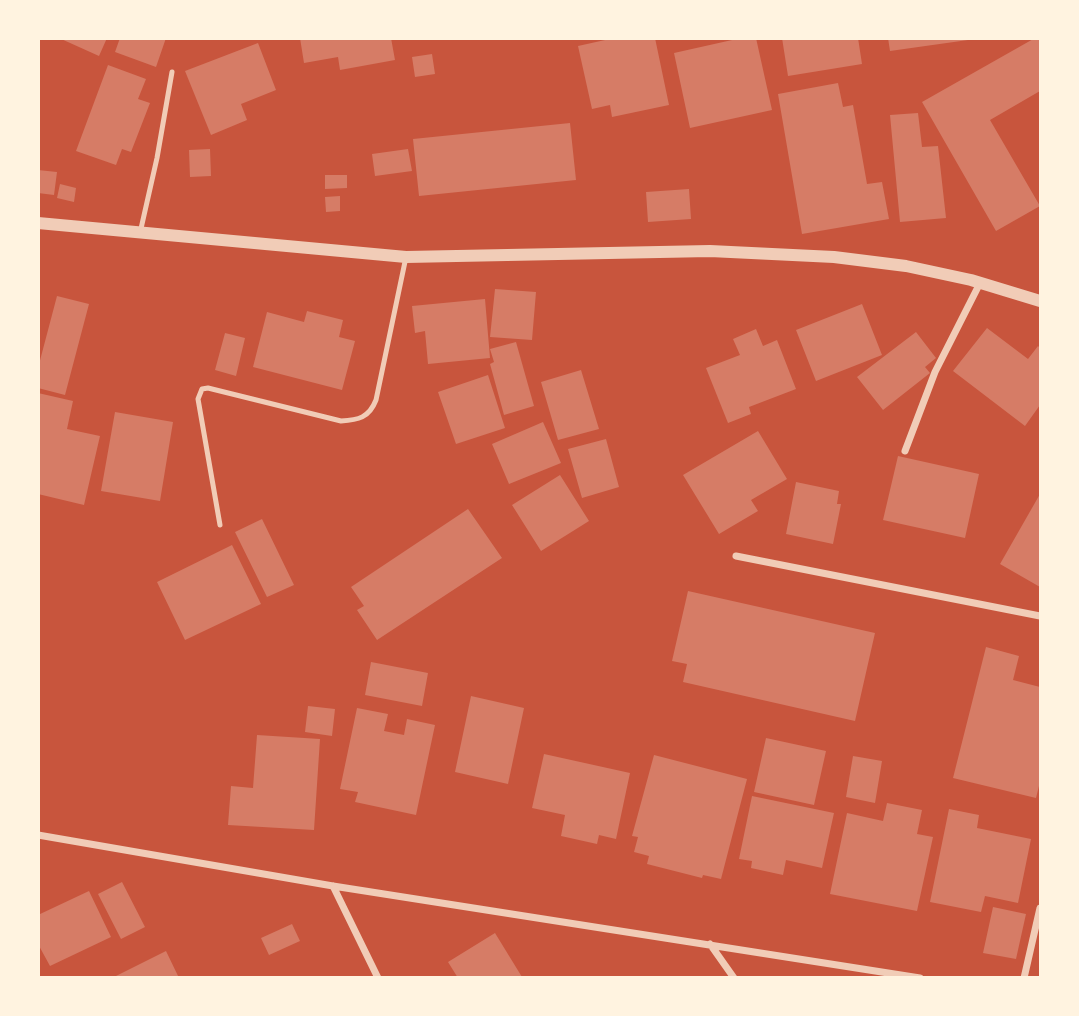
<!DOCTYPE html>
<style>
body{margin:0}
#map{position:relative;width:1079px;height:1016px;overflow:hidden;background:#c8553d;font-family:"DM Sans",sans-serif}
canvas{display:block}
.frame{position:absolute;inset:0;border:40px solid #fff3e0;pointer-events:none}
</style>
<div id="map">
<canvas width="1079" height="1016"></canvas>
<div class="frame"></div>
</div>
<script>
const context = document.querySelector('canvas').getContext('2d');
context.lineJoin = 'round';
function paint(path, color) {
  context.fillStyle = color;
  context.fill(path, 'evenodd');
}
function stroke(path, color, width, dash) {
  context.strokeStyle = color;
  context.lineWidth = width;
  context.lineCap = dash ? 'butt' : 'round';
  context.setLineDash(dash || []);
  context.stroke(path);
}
paint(new Path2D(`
 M59 38H107L99 56Z
 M120 38H166L156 67 115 52Z
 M300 38H391L395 60 340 70 338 57 304 63Z
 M614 38H655L669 105 612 117 610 105 592 109 578 46Z
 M741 38H756L772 110 690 128 674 53Z
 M782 38H858L862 64 788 76Z
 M888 38H967L968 40 890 51Z
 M1035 38H1040V91L990 120 1040 206 996 231 922 102Z
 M258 43 276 90 241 104 247 120 211 135 185 71Z
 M432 54 435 74 415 77 412 57Z
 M108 65 146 79 138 99 150 103 131 152 122 149 116 165 76 151Z
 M838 83 843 107 853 105 867 184 882 182 889 219 802 234 778 94Z
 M918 113 922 147 938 146 946 218 900 222 890 115Z
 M570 123 576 180 419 196 413 139Z
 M210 149 211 176 190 177 189 150Z
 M408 149 412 171 375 176 372 154Z
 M38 170 57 172 54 195 38 193Z
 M325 175H347V188L325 189Z
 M60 184 76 188 74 202 57 198Z
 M689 189 691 219 648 222 646 192Z
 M340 196V211L326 212 325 197Z
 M495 289 536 292 532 340 490 337Z
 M57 296 89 304 65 395 38 388V368Z
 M485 299 490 358 428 364 425 331 415 333 412 306Z
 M862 304 882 355 816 381 796 330Z
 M307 311 343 320 339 337 355 341 342 390 253 367 267 312 304 322Z
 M987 328 1028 359 1038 346 1040 348V405L1025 426 953 371Z
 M756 329 763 346 777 340 796 389 749 407 751 414 728 423 706 368 740 355 733 339Z
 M916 332 936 358 925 367 930 373 883 410 857 377Z
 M225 333 245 338 236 376 215 370Z
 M516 342 534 406 504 415 490 364 494 362 490 349Z
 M581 370 599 429 558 440 541 382Z
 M488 375 505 428 456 444 438 392Z
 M38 393 73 401 67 429 100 436 84 505 38 494Z
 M115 412 173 422 160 501 101 491Z
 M543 422 561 463 509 484 492 444Z
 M758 431 787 479 751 500 758 511 719 534 683 475Z
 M606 439 619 487 582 498 568 449Z
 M898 456 979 474 965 538 883 520Z
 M560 475 589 521 541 551 512 505Z
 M796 482 839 491 837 504H841L833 544 786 534Z
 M1040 494V587L1000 564Z
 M468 509 502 558 377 640 357 610 364 606 351 587Z
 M262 519 294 585 267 597 235 532Z
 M232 545 261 604 185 640 157 582Z
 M688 591 875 633 855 721 683 682 687 664 672 661Z
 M986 647 1019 656 1013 680 1040 687V782L1036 798 953 778Z
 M371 662 428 673 422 706 365 695Z
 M471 696 524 708 508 784 455 772Z
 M308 706 335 709 332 736 305 732Z
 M357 708 388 714 384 731 404 735 407 719 435 725 416 815 355 802 358 792 340 789Z
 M257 735 320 739 314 830 228 825 231 786 253 788Z
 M766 738 826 751 814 805 754 792Z
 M544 754 630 773 616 839 599 835 597 844 561 836 565 815 532 808Z
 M654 755 747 779 721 879 703 875 702 878 647 864 649 856 634 852 638 837 632 836Z
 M853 756 882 761 875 803 846 797Z
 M752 796 834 813 822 868 786 860 783 875 751 868 752 861 739 859Z
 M887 803 922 810 917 834 933 837 917 911 830 894 847 813 883 821Z
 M949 809 979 815 977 828 1031 839 1018 903 985 896 981 912 930 902Z
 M122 882 145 927 121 939 98 894Z
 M89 891 111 937 50 966 38 944V915Z
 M993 907 1026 914 1016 959 983 953Z
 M292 924 300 941 269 955 261 938Z
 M495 933 522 977 458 978 448 962Z
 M166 951 179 978H112Z`), '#d67c66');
stroke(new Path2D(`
 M140 233 157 158 172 72
 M220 525 198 399 202 389 208 388 341 421C358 420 369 418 376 400L406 257`), '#f1ccb7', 5);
stroke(new Path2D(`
 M905 451 935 372 980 283
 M736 556 1040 616
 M38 835 333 886 920 978
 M333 886 378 978
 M710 944 734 978
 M1024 978 1040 908`), '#f1ccb7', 7);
stroke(new Path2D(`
 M38 223 406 257 710 251 834 257 906 266 971 280 1040 301`), '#f1ccb7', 12);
</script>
